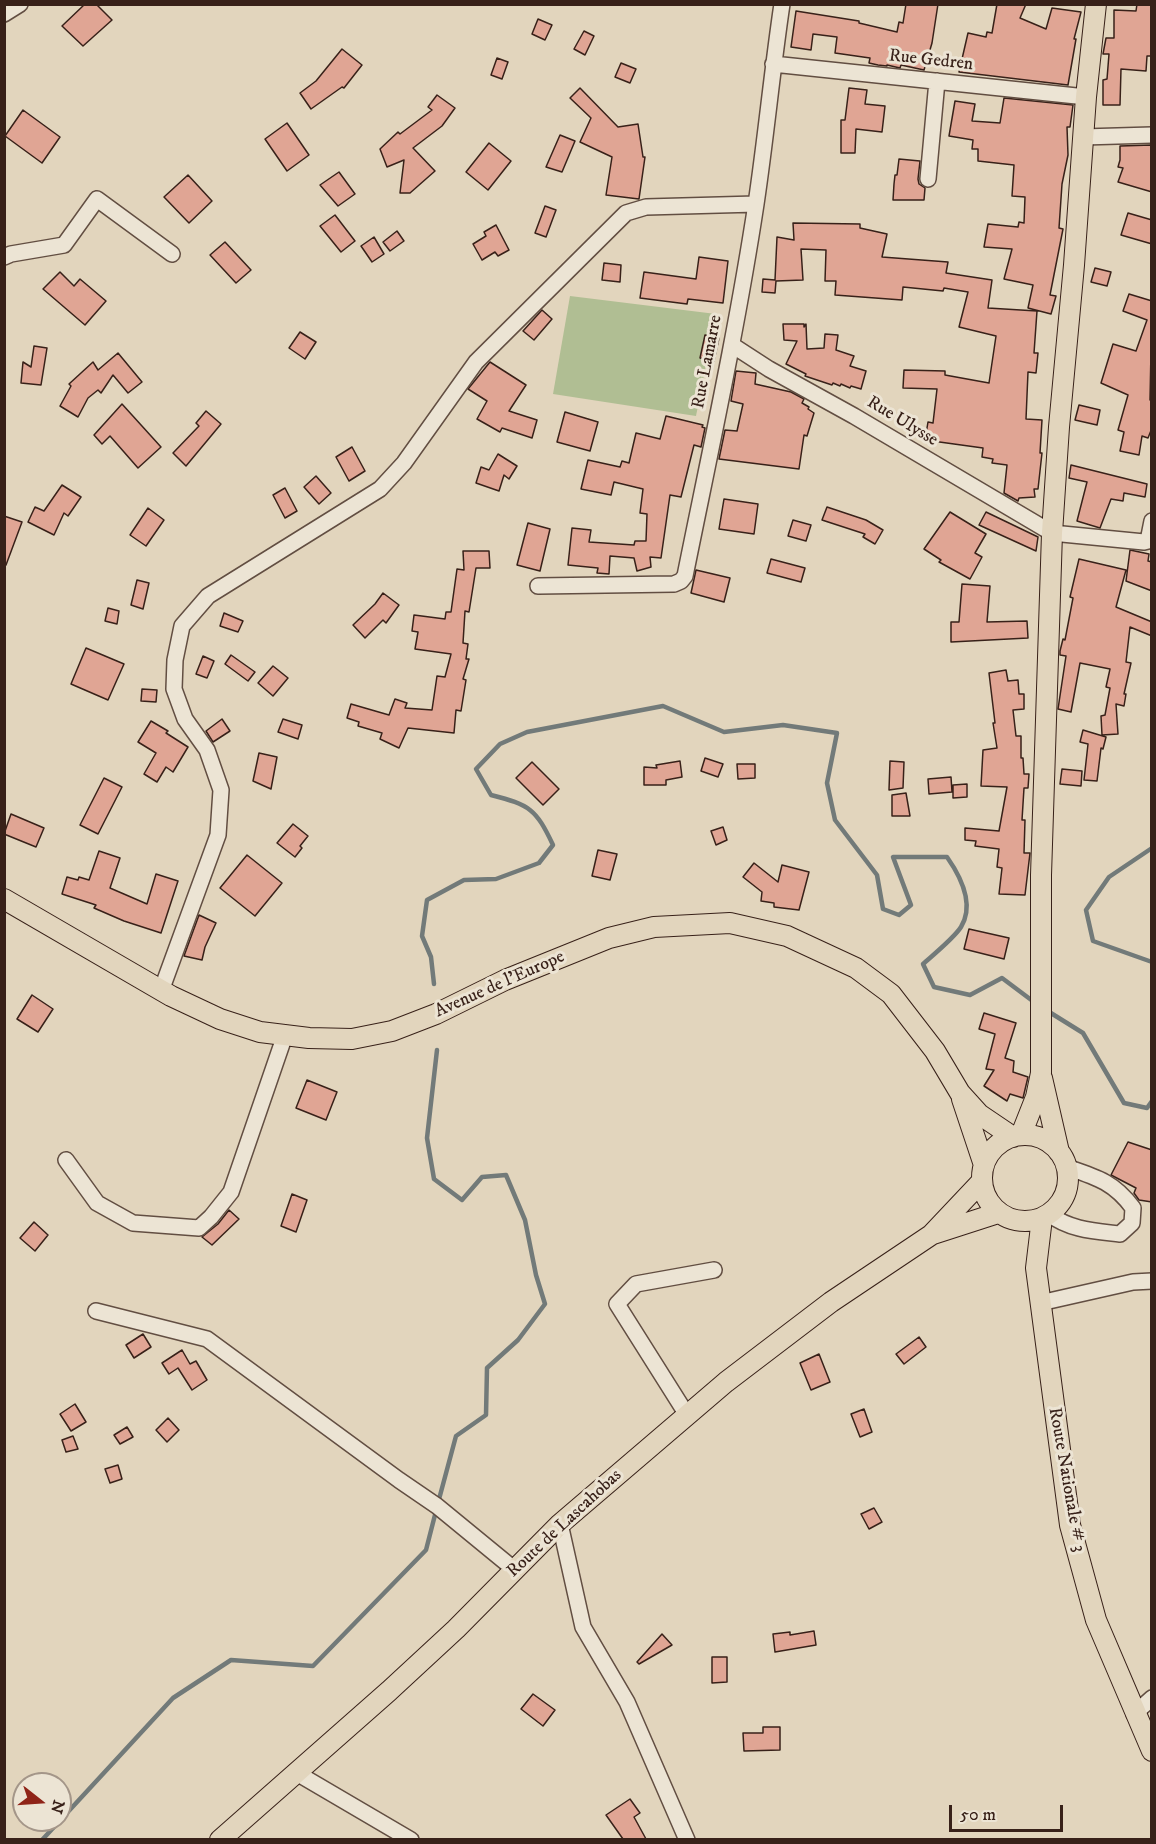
<!DOCTYPE html>
<style>
body{margin:0}
#map{position:relative;width:1156px;height:1844px;overflow:hidden;background:#e2d5bd;font-family:"IM FELL DW Pica",serif}
canvas{display:block}
.frame{position:absolute;inset:0;border:6px solid #382119;pointer-events:none}
.north{position:absolute;left:12px;top:1772px;width:60px;height:60px;box-sizing:border-box;background:#ece4d4;border:2px solid #a49689;border-radius:50%;rotate:107deg;font-size:16px;font-weight:700;line-height:24px;text-align:center;color:#382119}
.north::after{content:'';display:block;margin:auto;width:21px;height:27px;background:#8f2418;clip-path:polygon(50% 0,100% 100%,50% 72%,0 100%)}
.scale{position:absolute;left:949px;top:1805px;width:114px;height:27px;box-sizing:border-box;border:3px solid #382119;border-top:0;padding-left:8px;font-size:18px;line-height:21px;white-space:nowrap;color:#382119;-webkit-text-stroke:4px #ece4d4;paint-order:stroke}
</style>
<div id="map">
<canvas width="1156" height="1844"></canvas>
<div class="frame"></div>
<div class="north">N</div>
<div class="scale">50 m</div>
</div>
<script>
const context = document.querySelector('canvas').getContext('2d');
context.lineJoin = 'round';
function paint(path, color) {
  context.fillStyle = color;
  context.fill(path, 'evenodd');
}
function stroke(path, color, width, dash) {
  context.strokeStyle = color;
  context.lineWidth = width;
  context.lineCap = dash ? 'butt' : 'round';
  context.setLineDash(dash || []);
  context.stroke(path);
}
function drawText(font, color, halo, rows, align = 'center') {
  context.font = font + ' "IM FELL DW Pica",serif';
  context.lineWidth = 6;
  context.setLineDash([]);
  context.textBaseline = 'middle';
  context.strokeStyle = halo;
  context.fillStyle = color;
  for (const [text, x, y, turn = 0] of rows) {
    context.save();
    context.translate(x, y);
    context.rotate((+turn || 0) * Math.PI / 180);
    context.textAlign = isNaN(turn) ? turn : align;
    if (halo) context.strokeText(text, 0, 0);
    context.fillText(text, 0, 0);
    context.restore();
  }
}
paint(new Path2D(`
 M570 296 716 314 696 416 553 394Z`), '#b0be93');
stroke(new Path2D(`
 M1152 848 1109 877 1086 910 1093 941 1152 962
 M434 984 431 957 422 936 427 900 464 880 496 879 539 863 553 845C536 809 530 805 491 795L476 769 500 744 527 732 663 706 724 732 783 725 837 733 827 783 835 820 877 875 883 909 899 915 911 905 893 857H947C961 877 975 904 961 927 954 938 933 955 923 964L934 987 970 995 1002 978 1034 1002
 M1046 1010 1083 1033 1124 1103 1147 1108 1152 1101
 M437 1050 427 1138 434 1179 462 1200 482 1177 506 1175 525 1220 536 1275 545 1304 518 1340 487 1368 486 1415 456 1436 438 1503
 M42 1840 173 1698 231 1660 313 1666 426 1550 436 1511`), '#727a79', 4.5);
const building = new Path2D(`
 M85 4H96L112 20 83 46 62 26Z
 M906 4H938L932 43 924 70 901 65 900 68 887 65V66L878 65 869 63 870 58 835 53 837 37 813 34 811 50 791 47 796 11 859 21V23L897 32 899 22 903 23Z
 M997 4H1026L1020 18 1046 29 1052 8 1081 12 1074 39H1076L1068 85 959 72 968 33 986 37 987 32 992 33Z
 M1137 4H1152V56H1147L1146 71 1121 69 1120 105H1103V80L1107 79 1109 54H1103L1106 38H1114V10L1136 11Z
 M538 19 552 25 545 40 532 34Z
 M584 31 594 36 585 55 574 49Z
 M342 49 362 65 344 88 342 87 311 109 300 93 316 81Z
 M497 58 508 62 502 79 491 75Z
 M621 63 636 69 630 83 615 77Z
 M580 88 618 127 638 124 643 157H645L639 199 606 195 612 157 580 142 591 118 570 98Z
 M849 88 867 90 865 104 885 106 882 132 856 129 855 153H841V120H845Z
 M437 95 455 108 442 126 413 148 435 171 410 193H400L404 160 387 167 380 149 398 132 400 134 432 110 428 107Z
 M1004 98 1073 105 1070 127H1067L1068 155 1062 184 1059 228 1063 229 1050 295 1056 296 1051 314 1028 308 1033 285 1004 279 1012 249 984 247 988 224 1018 227 1019 222 1024 223 1025 197 1012 196 1014 165 978 161V149H972L973 140 949 136 955 101 975 104 972 121 1000 123Z
 M23 110 60 137 42 163 5 136Z
 M287 123 309 155 287 171 265 139Z
 M560 135 575 141 562 172 546 167Z
 M489 143 511 161 488 190 466 172Z
 M1152 145V192L1118 182 1123 168 1118 167 1120 160V146Z
 M899 159 920 161 918 179 919 184 925 188 924 200H893L894 184 895 175H897Z
 M339 172 355 194 338 206 320 185Z
 M188 175 212 201 189 223 164 197Z
 M545 206 556 210 546 237 535 233Z
 M1128 213 1152 220V244L1121 235Z
 M335 215 355 241 341 252 320 226Z
 M793 223 860 224V228L887 234 882 257 948 262 946 273 992 280 988 308 1037 311 1034 353H1038L1036 373 1028 372 1026 419 1042 420 1040 453H1042L1038 489H1034L1035 497 1019 498 1018 501 1004 493 1007 465 992 463 993 459 982 457 983 448 925 440 928 422 933 423 937 389 903 388 904 370 945 371V375L989 383 996 336 959 327 968 292 944 288 943 291 903 287 902 300 835 295 836 281H825L826 250 801 249 803 280 776 281 775 293 762 292 763 279 775 280 777 237 794 240Z
 M496 225 509 250 498 256 495 252 482 260 473 244 486 236 484 232Z
 M397 231 404 241 390 251 383 242Z
 M374 237 384 254 372 262 361 246Z
 M225 242 251 270 236 283 210 255Z
 M699 257 728 261 723 303 688 299 687 304 640 298 644 272 696 279Z
 M604 263 621 265 620 282 602 280Z
 M1095 268 1111 272 1107 286 1091 282Z
 M60 272 74 286 80 279 106 301 85 325 43 289Z
 M1129 294 1152 301 1150 400H1152V428L1148 438 1142 436 1139 455 1120 451 1124 432 1118 430 1128 395 1101 383 1113 344 1136 351 1147 320 1123 311Z
 M542 310 552 319 534 340 523 331Z
 M783 324H804V327L806 324 807 349 824 348 825 334 838 335 836 350 854 356 850 366 866 371 861 389 851 386 850 388 841 384 840 386 833 383 832 385 805 376 806 374 786 364 797 341 784 340Z
 M300 332 316 342 305 359 289 348Z
 M705 335 719 338 714 361 700 358Z
 M34 346 47 348 41 385 21 383 23 362 31 367Z
 M118 353 142 382 128 393 113 375 101 393 98 390 88 398 78 417 60 406 71 386 69 384 93 362 98 370Z
 M490 362 526 385 509 411 537 420 532 438 502 428 500 432 477 419 487 401 468 389Z
 M736 371 756 373 755 384 791 392 804 399 802 403 809 407 808 409 814 413 807 436 804 435 799 469 719 459 725 430 737 431 743 404 731 401Z
 M122 404 161 447 138 468 110 436 102 444 94 435Z
 M1079 405 1100 410 1097 425 1075 420Z
 M206 411 221 424 186 466 173 453 199 426 196 423Z
 M565 412 598 422 590 451 557 442Z
 M666 416 703 425 702 427 705 428 701 447 694 445 681 497 670 495 661 558 650 557 651 567 637 571 634 558 610 556 609 574 597 573 598 568 568 565 572 528 591 530 589 542 634 545 635 541H646L647 514 640 513 643 489 614 482 611 495 581 489 588 460 620 467 622 461 629 463 636 433 660 439Z
 M352 447 365 471 349 481 336 457Z
 M498 454 517 466 509 479 504 475 499 491 476 483 481 467 489 470Z
 M1071 465 1147 484 1145 497 1124 493 1123 501 1111 499 1100 528 1077 521 1087 482 1069 478Z
 M316 476 331 493 319 504 304 487Z
 M62 485 81 497 68 516 64 513 54 535 28 522 35 507 44 511Z
 M285 488 297 511 285 518 273 495Z
 M724 499 758 504 754 534 719 529Z
 M827 507 866 520 883 530 875 544 863 537 865 534 822 520Z
 M148 508 164 520 146 546 130 535Z
 M950 512 986 534 975 553 982 557 970 579 939 562 941 560 924 549Z
 M986 512 1038 537 1036 551 979 525Z
 M4 516 22 522 6 565 4 564Z
 M793 520 811 525 806 541 788 536Z
 M528 523 550 529 540 571 517 565Z
 M1130 550 1149 554 1148 561 1152 562V591L1126 581Z
 M463 551H489L490 568H476L469 612 465 611 463 643 468 644 466 659H469L463 679 466 680 461 711 456 710 454 733 408 728 399 748 380 739 382 733 358 726 359 722 347 718 351 704 389 715 395 699 407 703 405 708 432 710 437 676 445 677 451 654 415 649 418 632 412 631 414 615 445 619 446 612H451L457 569 464 570Z
 M771 559 805 568 801 582 767 573Z
 M1079 559 1126 570 1116 607 1152 622V636L1130 627 1126 662 1131 663 1124 694H1126L1124 706 1116 704 1118 734 1102 735 1101 716 1105 715 1110 688 1106 687 1110 669 1080 663 1071 712 1058 709 1066 656 1060 655V651L1063 639 1065 640 1073 598 1070 597Z
 M696 570 730 578 724 602 691 593Z
 M137 580 149 583 143 609 131 605Z
 M962 584 990 586 987 622 1027 621 1028 638 951 642V622H959Z
 M383 593 399 605 386 623 383 620 365 638 353 625 375 604Z
 M108 608 119 611 117 624 105 621Z
 M224 613 243 621 238 632 220 626Z
 M86 648 124 664 108 700 71 684Z
 M231 655 255 672 248 681 225 664Z
 M203 656 214 661 207 678 196 674Z
 M273 666 288 678 273 696 258 683Z
 M1006 670 1008 681 1018 680 1019 694H1024V709L1013 710 1016 736H1021V758H1023L1024 774H1029L1028 788H1024L1022 820H1025L1024 853H1030L1025 895 999 894 1002 868 997 867 999 849 975 846 976 841 965 840V828L999 831 1007 787 981 786 983 750 997 748 993 723H995L989 673Z
 M142 689 157 690 156 702 141 701Z
 M222 719 230 731 213 742 206 731Z
 M283 719 302 725 298 739 278 732Z
 M151 721 168 731 166 733 188 747 173 772 166 767 157 782 144 774 156 753 138 742Z
 M1083 730 1106 737 1103 749 1101 748 1097 781 1084 780 1088 744 1080 742Z
 M259 753 277 757 271 789 253 781Z
 M705 758 723 764 718 777 701 771Z
 M680 761 682 777 666 780V785H644V767L657 768 656 765Z
 M890 761 904 762 903 788 889 790Z
 M532 762 559 789 543 805 516 778Z
 M737 764H755V778L738 779Z
 M1062 769 1082 771 1081 786 1060 784Z
 M951 777 952 792 929 794 928 779Z
 M104 778 122 787 98 834 80 825Z
 M967 784V797L953 798V785Z
 M906 793 910 816H892V795Z
 M11 814 44 828 36 847 4 834Z
 M293 824 308 836 300 846 302 848 295 857 277 843Z
 M723 827 727 840 716 845 711 831Z
 M598 850 617 854 610 880 592 876Z
 M99 851 120 858 110 888 147 904 156 874 178 881 161 933 124 921 94 908 96 905 62 894 67 877 78 880 79 877 89 880Z
 M247 855 282 883 255 916 220 888Z
 M754 863 778 882 782 865 809 872 799 910 774 907V903L761 901 762 892 743 877Z
 M199 915 216 923 205 947 202 960 184 956Z
 M969 929 1009 938 1004 959 964 949Z
 M32 995 53 1009 38 1032 17 1019Z
 M984 1013 1016 1023 1005 1058 1014 1061 1013 1072 1028 1077 1023 1098 1010 1094 1007 1101 984 1086 994 1070 986 1069 995 1034 979 1029Z
 M307 1080 337 1092 326 1120 296 1108Z
 M1128 1142 1152 1150V1202L1139 1200 1134 1193 1136 1188 1111 1175Z
 M292 1194 307 1200 296 1232 281 1226Z
 M229 1210 239 1219 212 1245 202 1237 218 1224Z
 M34 1222 48 1235 35 1251 20 1238Z
 M143 1334 151 1347 134 1358 126 1345Z
 M919 1337 926 1347 904 1364 896 1354Z
 M182 1350 190 1364 196 1361 207 1380 192 1390 178 1368 169 1374 162 1363Z
 M819 1354 830 1382 811 1390 800 1363Z
 M75 1404 86 1422 71 1431 60 1414Z
 M864 1409 872 1432 860 1437 851 1414Z
 M168 1418 179 1430 167 1442 156 1430Z
 M127 1427 133 1437 120 1444 114 1435Z
 M73 1436 78 1449 66 1452 62 1440Z
 M118 1465 122 1479 110 1483 105 1469Z
 M874 1508 882 1522 869 1529 861 1514Z
 M814 1631 816 1645 775 1652 773 1634 790 1632V1635Z
 M662 1634 672 1645 639 1664 637 1662Z
 M712 1657H727V1682L712 1683Z
 M533 1694 555 1710 543 1726 521 1709Z
 M763 1727H780V1750L744 1751 743 1733H763Z
 M630 1799 640 1813 634 1817 646 1839H623L606 1815Z`);
paint(building, '#e0a594');
stroke(building, '#382119', 1.5);
const minor = new Path2D(`
 M4 14 20 4
 M773 64 1086 97
 M1083 137 1152 135
 M928 179 937 81
 M4 257 11 254 64 245 97 199 172 254
 M732 345 769 369 854 416 1052 533 1144 542 1148 541 1152 521
 M538 586 674 584 681 581 685 576C710 452 737 329 756 204 766 137 772 71 782 4
 M161 991 218 835 221 790 207 750 185 719 174 689 175 660 182 626 208 596 380 489 404 463 476 362 626 213 646 207 756 204
 M66 1160 97 1203 133 1223 199 1228 211 1217 231 1192 285 1035
 M1049 1214C1070 1230 1094 1231 1120 1234L1132 1223 1133 1208C1114 1182 1096 1177 1066 1167
 M1040 1303 1133 1282 1152 1281
 M96 1311 207 1339 399 1480 437 1506 515 1570
 M687 1415 617 1304 636 1284 714 1270
 M560 1524 583 1627 627 1702 687 1840
 M1134 1714 1152 1698
 M295 1772 411 1840`);
const major = new Path2D(`
 M4 899 171 996 220 1019 260 1032 309 1038 352 1039 392 1031 436 1014 505 980 609 938 654 927 730 923 787 936 856 968 891 994 935 1051 960 1093 979 1114 1013 1137
 M1042 1078 1059 1152
 M962 1099 984 1165
 M1021 1135 1036 1097 1041 1073V875L1052 533 1059 427 1074 265 1086 97 1096 4
 M982 1178a43 43 0 1 1 86 0a43 43 0 1 1-86 0Z
 M1042 1218 1036 1268 1070 1525 1096 1620 1152 1751
 M933 1234 998 1213
 M220 1840 389 1691 456 1629 560 1524 726 1382 831 1302 931 1235 982 1181`);
stroke(minor, '#624e42', 18);
stroke(major, '#382119', 22);
stroke(minor, '#ece4d4', 15);
stroke(major, '#e2d5bd', 20);
drawText('18px', '#382119', '#ece4d4', [
 ["Rue Gedren",931,61,6],
 ["Rue Lamarre",708,362,-79],
 ["Rue Ulysse",902,422,31],
 ["Avenue de l'Europe",500,985,-24],
 ["Route Nationale # 3",1066,1480,80],
 ["Route de Lascahobas",565,1524,-43]
]);
</script>
